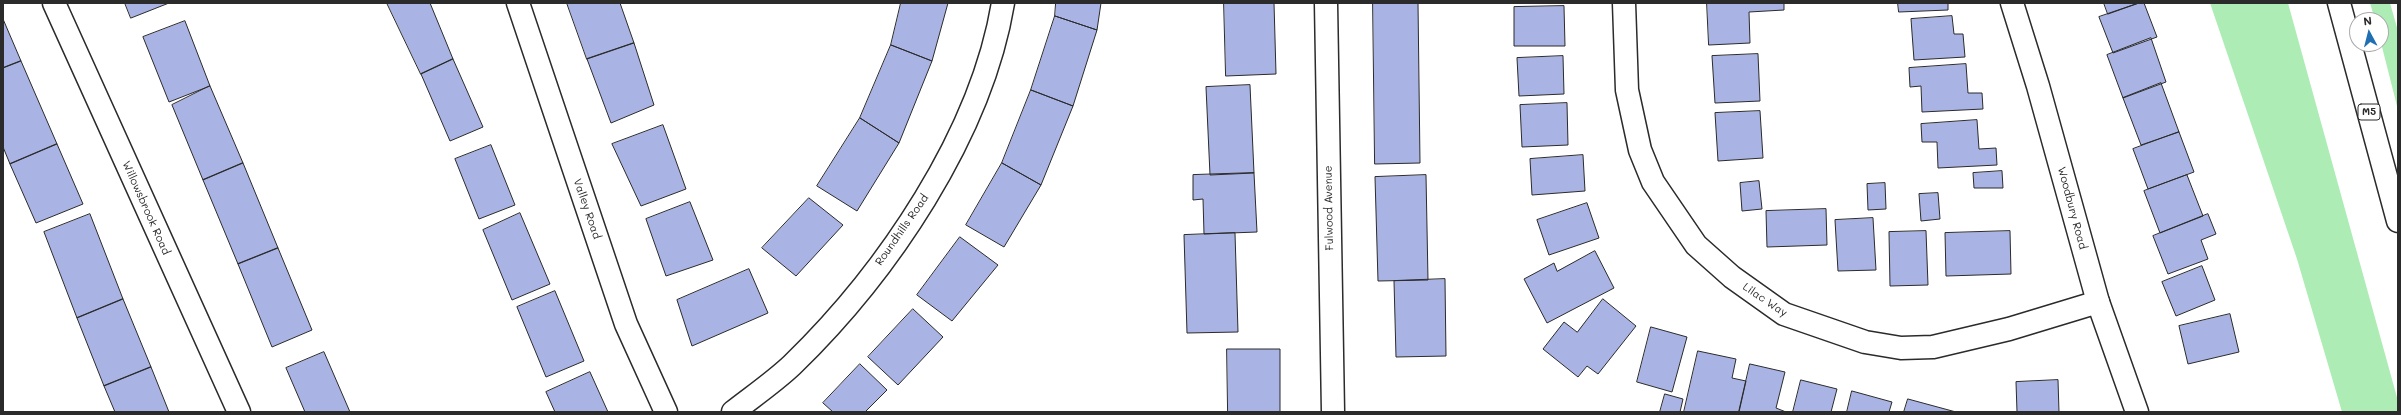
<!DOCTYPE html>
<style>
body{margin:0}
#map{position:relative;width:2401px;height:415px;overflow:hidden;background:#fff;font-family:Mali,sans-serif}
canvas{display:block}
.frame{position:absolute;inset:0;border:4px solid #2b2b2b;pointer-events:none}
.north{position:absolute;left:2349px;top:12px;width:40px;height:40px;box-sizing:border-box;background:#fff;border:1px solid #aaa;border-radius:50%;rotate:353deg;font-size:11px;font-weight:700;line-height:16px;text-align:center;color:#2b2b2b}
.north::after{content:'';display:block;margin:auto;width:14px;height:18px;background:#1f6fb2;clip-path:polygon(50% 0,100% 100%,50% 72%,0 100%)}
</style>
<div id="map">
<canvas width="2401" height="415"></canvas>
<div class="frame"></div>
<div class="north">N</div>
</div>
<script>
const context = document.querySelector('canvas').getContext('2d');
context.lineJoin = 'round';
function paint(path, color) {
  context.fillStyle = color;
  context.fill(path, 'evenodd');
}
function stroke(path, color, width, dash) {
  context.strokeStyle = color;
  context.lineWidth = width;
  context.lineCap = dash ? 'butt' : 'round';
  context.setLineDash(dash || []);
  context.stroke(path);
}
function drawText(font, color, halo, rows, align = 'center') {
  context.font = font + ' Mali,sans-serif';
  context.lineWidth = 3;
  context.setLineDash([]);
  context.textBaseline = 'middle';
  context.strokeStyle = halo;
  context.fillStyle = color;
  for (const [text, x, y, turn = 0] of rows) {
    context.save();
    context.translate(x, y);
    context.rotate((+turn || 0) * Math.PI / 180);
    context.textAlign = isNaN(turn) ? turn : align;
    if (halo) context.strokeText(text, 0, 0);
    context.fillText(text, 0, 0);
    context.restore();
  }
}
paint(new Path2D(`
 M2210 3H2288L2398 401V412H2342L2297 259Z
 M2370 3H2390L2398 31V110L2381 43V20H2375Z`), '#adedb5');
const building = new Path2D(`
 M125 3H169L131 18Z
 M387 3H430L453 59 421 74Z
 M567 3H620L634 43 587 59Z
 M901 3H948L932 61 891 45Z
 M1056 3H1101L1097 30 1055 16Z
 M1224 3H1274L1276 74 1226 76Z
 M1373 3H1418L1420 163 1375 164Z
 M1707 3H1784V10L1749 12 1750 43 1709 45Z
 M1898 3H1948V10L1899 12Z
 M2104 3H2139L2108 14Z
 M2139 3H2144L2157 37 2113 53 2099 17Z
 M1564 6 1565 46H1514V7Z
 M1055 16 1097 30 1073 106 1031 90Z
 M1952 16 1954 34H1963L1965 57 1914 60 1911 19Z
 M3 19 21 61 3 68Z
 M185 21 210 86 169 102 143 37Z
 M2151 38 2166 82 2123 98 2107 55Z
 M634 43 654 105 611 123 587 59Z
 M891 45 932 61 899 143 860 118Z
 M1758 54 1760 101 1715 103 1712 56Z
 M1563 56 1564 94 1519 96 1517 58Z
 M453 59 483 127 450 141 421 74Z
 M21 61 57 144 10 164 3 147V68Z
 M1966 64 1968 93H1982L1983 109 1922 112 1921 86 1910 87 1909 68Z
 M2161 83 2179 132 2141 145 2123 98Z
 M1250 85 1254 173 1210 175 1206 87Z
 M210 86 243 163 203 180 172 105Z
 M1031 90 1073 106 1041 185 1002 163Z
 M1567 103 1568 145 1522 147 1520 105Z
 M1760 111 1763 158 1718 161 1715 113Z
 M860 118 899 143 857 211 817 186Z
 M1977 120 1979 149 1996 148 1997 165 1938 168 1937 142H1922L1921 124Z
 M663 125 686 189 641 206 612 144Z
 M2179 132 2194 172 2148 189 2133 149Z
 M57 144 83 204 36 223 10 164Z
 M491 145 515 205 479 219 455 159Z
 M1583 155 1585 191 1532 195 1530 159Z
 M243 163 278 248 238 264 203 180Z
 M1002 163 1041 185 1004 247 966 225Z
 M2002 171 2003 188H1974L1973 173Z
 M1254 173 1257 232 1204 234 1203 199 1193 200V175Z
 M1426 175 1428 280 1378 281 1375 177Z
 M2187 175 2203 216 2160 233 2144 191Z
 M1759 181 1762 209 1742 211 1740 183Z
 M1885 183 1886 209 1868 210 1867 184Z
 M1938 193 1940 219 1921 221 1919 194Z
 M809 198 843 225 796 276 762 248Z
 M690 202 713 260 666 276 646 219Z
 M1587 203 1599 238 1549 255 1537 220Z
 M1826 209 1827 245 1767 247 1766 211Z
 M520 213 550 284 512 300 483 230Z
 M90 214 123 299 77 318 44 232Z
 M2208 214 2216 234 2201 240 2208 259 2168 274 2153 236Z
 M1873 218 1876 270 1838 271 1835 220Z
 M1926 231 1928 285 1890 286 1889 232Z
 M2010 231 2011 274 1946 276 1945 233Z
 M1235 233 1238 332 1187 333 1184 235Z
 M960 237 998 265 952 321 917 295Z
 M278 248 312 330 272 347 238 264Z
 M1595 251 1614 288 1547 323 1524 279 1554 263 1557 271Z
 M2202 266 2215 300 2176 316 2162 282Z
 M749 269 768 313 692 346 677 300Z
 M1445 279 1446 356 1396 357 1394 281Z
 M555 291 584 361 546 377 517 307Z
 M123 299 151 367 104 386 77 318Z
 M1603 299 1636 326 1598 374 1587 366 1578 377 1543 349 1564 322 1577 332Z
 M913 309 943 337 898 385 868 357Z
 M2230 314 2239 352 2188 364 2179 326Z
 M1651 327 1687 337 1672 392 1637 382Z
 M1227 349H1280V412H1228Z
 M1698 351 1736 359 1732 378 1746 381 1739 412H1684Z
 M324 352 350 412H305L286 368Z
 M860 364 887 390 865 412H833L823 403Z
 M1750 364 1785 372 1776 408 1786 412H1739Z
 M151 367 169 412H115L104 386Z
 M590 372 608 412H555L546 392Z
 M1801 380 1837 389 1831 412H1793Z
 M2058 380 2059 412H2017L2016 382Z
 M1852 391 1892 402 1889 412H1847Z
 M1665 394 1683 399 1680 412H1660Z
 M1908 399 1956 412H1904Z`);
paint(building, '#a9b4e4');
stroke(building, '#2b2b2b', 1);
const minor = new Path2D(`
 M54 3 239 412
 M518 3 626 324 666 412
 M1326 3 1333 412
 M1624 3 1627 90 1640 150 1653 182 1696 245 1732 277 1784 314 1865 342 1901 348 1933 347 2009 329 2098 302
 M733 412C752 397 774 382 792 365 887 273 981 135 1003 3`);
const tertiary = new Path2D(`
 M2012 3 2038 86 2098 302 2137 412`);
const motorway = new Path2D(`
 M2339 3 2398 221`);
stroke(minor, '#2b2b2b', 25);
stroke(tertiary, '#2b2b2b', 25);
stroke(motorway, '#2b2b2b', 25);
stroke(minor, '#fff', 22);
stroke(tertiary, '#fff', 22);
stroke(motorway, '#fff', 22);
for (const [x, y, w] of [
 [2369,112,22]
]) {
  const box = new Path2D();
  box.roundRect(x - w / 2, y - 8, w, 16, 3);
  context.fillStyle = '#fff';
  context.fill(box);
  stroke(box, '#2b2b2b', 1);
}
drawText('bold 10px', '#2b2b2b', null, [
 ["M5",2369,112]
]);
drawText('11px', '#2b2b2b', '#fff', [
 ["Willowsbrook Road",146,208,66],
 ["Fulwood Avenue",1329,208,-91],
 ["Woodbury Road",2072,208,75],
 ["Valley Road",587,209,71],
 ["Roundhills Road",902,230,-55],
 ["Lilac Way",1765,300,34]
]);
</script>
